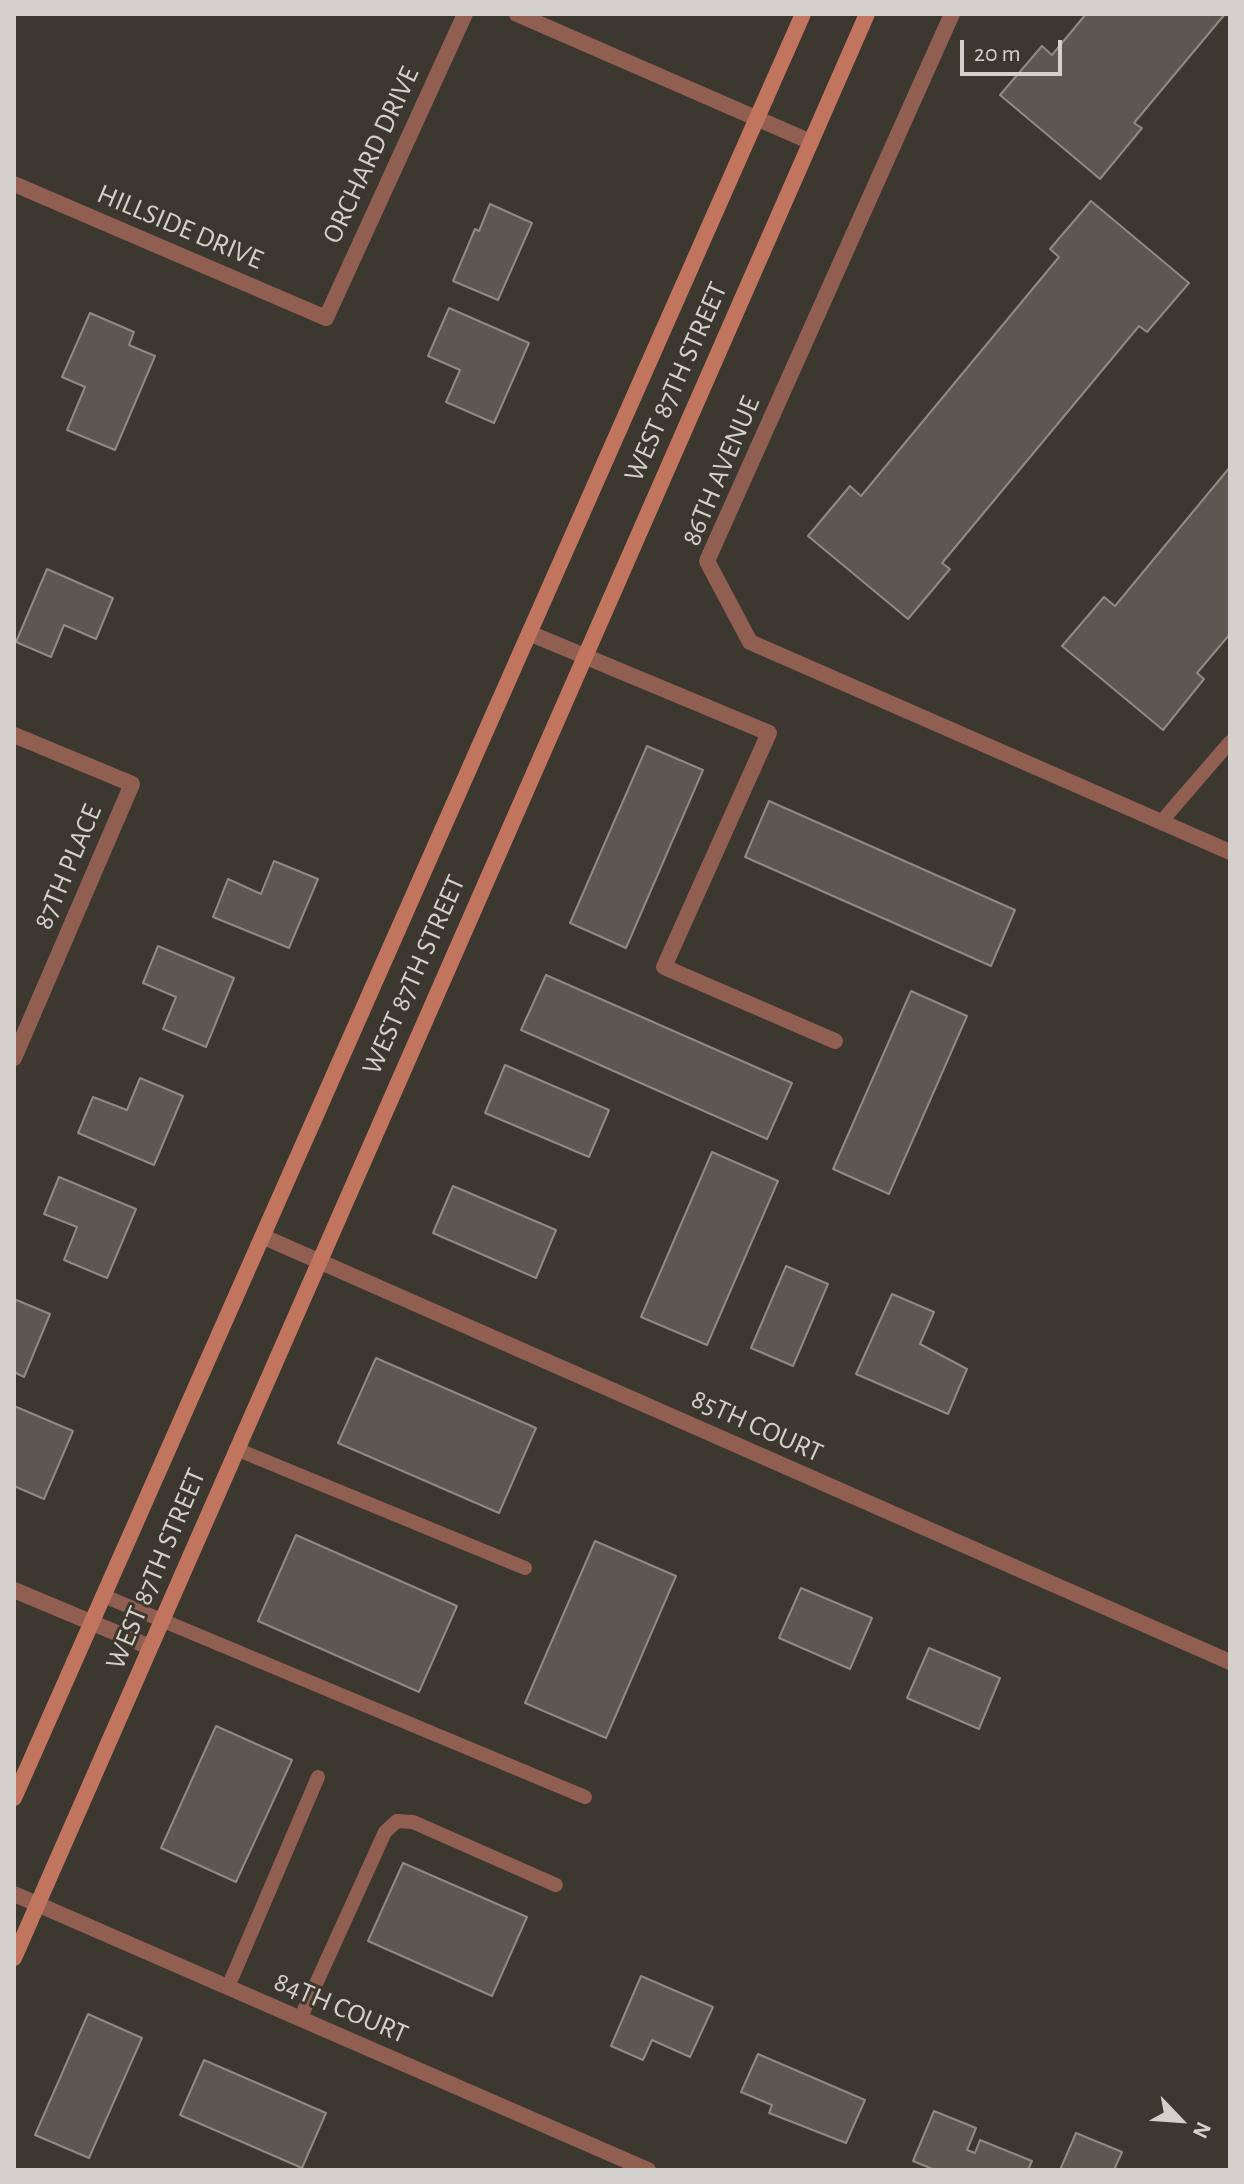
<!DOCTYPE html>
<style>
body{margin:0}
#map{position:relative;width:1244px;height:2184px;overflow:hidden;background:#3c372f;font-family:"Alegreya Sans",sans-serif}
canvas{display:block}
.frame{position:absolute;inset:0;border:16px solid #d4d1cc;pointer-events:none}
.north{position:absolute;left:1140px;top:2080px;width:80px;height:80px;-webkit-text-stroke:6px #3c372f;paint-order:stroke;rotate:115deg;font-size:22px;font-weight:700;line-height:32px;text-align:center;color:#d4d1cc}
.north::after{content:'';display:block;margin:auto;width:28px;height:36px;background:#d4d1cc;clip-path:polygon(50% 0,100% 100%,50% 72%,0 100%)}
.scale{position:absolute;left:960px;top:40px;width:102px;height:36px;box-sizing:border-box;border:4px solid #d4d1cc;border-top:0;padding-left:10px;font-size:24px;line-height:28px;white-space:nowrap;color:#d4d1cc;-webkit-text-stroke:6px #3c372f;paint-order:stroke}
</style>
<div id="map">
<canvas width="1244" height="2184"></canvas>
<div class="frame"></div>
<div class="north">N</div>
<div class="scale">20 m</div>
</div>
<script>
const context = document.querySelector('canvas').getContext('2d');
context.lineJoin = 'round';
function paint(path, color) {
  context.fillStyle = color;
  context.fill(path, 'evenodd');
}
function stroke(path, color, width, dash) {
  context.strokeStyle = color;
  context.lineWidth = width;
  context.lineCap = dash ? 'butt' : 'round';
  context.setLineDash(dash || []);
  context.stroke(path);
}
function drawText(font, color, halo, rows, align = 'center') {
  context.font = font + ' "Alegreya Sans",sans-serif';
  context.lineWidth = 6;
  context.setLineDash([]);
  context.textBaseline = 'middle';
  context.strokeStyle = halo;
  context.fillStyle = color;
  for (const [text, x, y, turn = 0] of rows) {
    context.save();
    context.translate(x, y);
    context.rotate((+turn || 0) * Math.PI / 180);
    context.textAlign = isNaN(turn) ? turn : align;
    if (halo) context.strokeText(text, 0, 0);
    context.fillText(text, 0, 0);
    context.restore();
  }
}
const building = new Path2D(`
 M1086 14H1225L1134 123 1142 128 1100 179 1000 95 1042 46 1052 55Z
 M1091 201 1189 283 1147 332 1139 326 942 563 950 569 908 619 808 536 850 486 861 496 1059 257 1050 249Z
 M490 204 532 223 498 300 453 281 475 229 479 231Z
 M449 308 529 343 494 423 446 402 460 370 428 356Z
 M90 313 134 332 129 345 155 356 115 450 67 430 85 387 62 377Z
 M1230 467V634L1197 673 1204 679 1163 730 1062 646 1104 597 1115 606Z
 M47 569 113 598 96 639 64 625 51 657 16 642Z
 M647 746 703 770 626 948 570 923Z
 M769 801 1015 910 991 966 745 857Z
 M274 861 318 879 289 948 213 917 228 879 261 894Z
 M158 946 234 978 206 1047 163 1029 176 997 143 983Z
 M546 975 792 1083 767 1139 521 1030Z
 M911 991 967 1016 889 1194 833 1169Z
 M505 1065 609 1110 589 1157 485 1113Z
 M140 1078 183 1096 154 1165 78 1133 93 1097 127 1110Z
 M712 1152 778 1181 707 1345 641 1317Z
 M59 1177 136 1209 107 1278 64 1260 77 1227 44 1214Z
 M453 1186 556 1230 536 1278 433 1233Z
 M786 1266 828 1284 793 1366 751 1348Z
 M892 1294 934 1312 920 1344 967 1369 948 1414 856 1374Z
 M14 1299 50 1314 24 1377 14 1372Z
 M376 1358 536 1428 499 1513 338 1443Z
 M14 1406 73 1431 44 1499 14 1486Z
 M296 1535 457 1606 419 1692 258 1621Z
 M595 1541 676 1576 606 1738 525 1703Z
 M801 1588 872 1618 850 1669 779 1638Z
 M929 1648 1000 1678 979 1729 907 1698Z
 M216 1726 292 1760 236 1882 161 1848Z
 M403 1863 527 1917 492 1996 368 1941Z
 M641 1976 713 2007 690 2057 652 2040 643 2060 611 2046Z
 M88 2014 142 2038 89 2158 35 2135Z
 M758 2054 865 2100 846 2143 769 2113 772 2105 741 2092Z
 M204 2060 326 2113 302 2168 180 2115Z
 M934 2111 976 2128 967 2150 975 2153 980 2140 1032 2161 1028 2170H935L913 2161Z
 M1076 2133 1122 2152 1114 2170H1060Z`);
paint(building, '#5c574f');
stroke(building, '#908b82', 2);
stroke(new Path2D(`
 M1161 822 1230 742
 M236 1449 525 1568
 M104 1596 585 1797
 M228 1987 318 1777
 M300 2019 385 1832 397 1821 413 1822 556 1885`), '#905f51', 14);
stroke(new Path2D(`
 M517 14 811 142
 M952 14 707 561 750 642 1230 852
 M14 184 326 318 465 14
 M529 633 769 733 664 967 835 1041
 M14 735 132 784 14 1058
 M264 1237 1230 1662
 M14 1590 150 1647
 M14 1894 648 2170`), '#905f51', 16);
stroke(new Path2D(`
 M14 1798 803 14
 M14 1958 867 14`), '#c1745e', 16);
drawText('28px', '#d4d1cc', '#3c372f', [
 ["ORCHARD DRIVE",371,155,-65],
 ["HILLSIDE DRIVE",180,227,23],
 ["WEST 87TH STREET",676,382,-66],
 ["86TH AVENUE",721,471,-67],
 ["87TH PLACE",68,867,-67],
 ["WEST 87TH STREET",414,975,-66],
 ["85TH COURT",757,1426,24],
 ["WEST 87TH STREET",156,1569,-67],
 ["84TH COURT",341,2008,23]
]);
</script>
